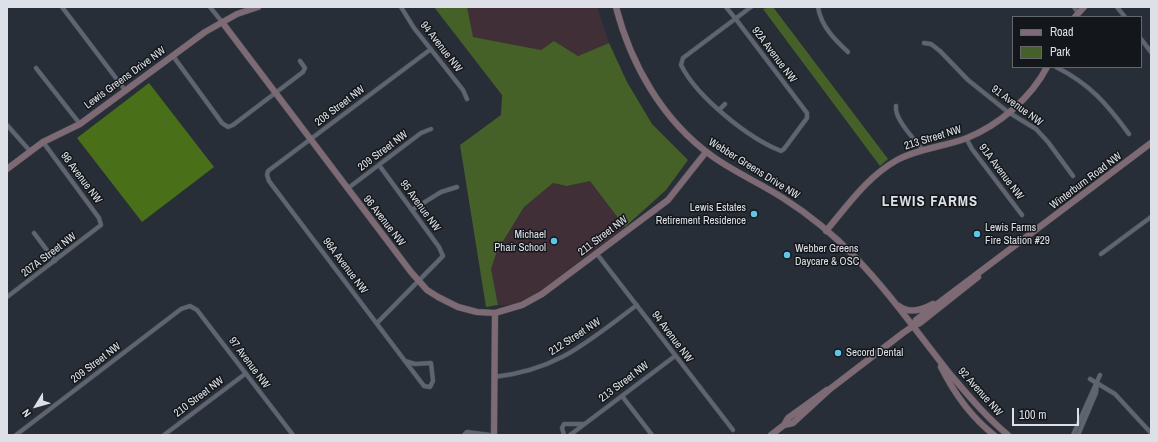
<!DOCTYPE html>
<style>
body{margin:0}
#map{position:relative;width:1158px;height:442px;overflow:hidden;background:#282e37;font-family:"Archivo Narrow",sans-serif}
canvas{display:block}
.frame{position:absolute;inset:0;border:8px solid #dde1e7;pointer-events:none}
.legend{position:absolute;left:1012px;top:16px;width:130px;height:52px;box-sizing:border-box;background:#13161a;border:1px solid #64676c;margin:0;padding:5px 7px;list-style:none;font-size:12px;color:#dde1e7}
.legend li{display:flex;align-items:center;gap:8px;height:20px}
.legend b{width:20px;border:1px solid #64676c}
.north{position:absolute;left:16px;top:386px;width:40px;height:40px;-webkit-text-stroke:3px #13161a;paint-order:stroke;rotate:233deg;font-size:11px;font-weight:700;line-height:16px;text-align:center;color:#dde1e7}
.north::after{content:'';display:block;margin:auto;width:14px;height:18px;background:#dde1e7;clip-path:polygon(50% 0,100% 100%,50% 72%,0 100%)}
.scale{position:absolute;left:1012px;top:408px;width:67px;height:18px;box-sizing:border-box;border:2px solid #dde1e7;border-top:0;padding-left:5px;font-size:12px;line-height:14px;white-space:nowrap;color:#dde1e7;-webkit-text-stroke:3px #13161a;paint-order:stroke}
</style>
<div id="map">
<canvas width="1158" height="442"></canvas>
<div class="frame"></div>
<ul class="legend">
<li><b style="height:5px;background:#7e6a74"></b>Road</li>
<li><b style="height:11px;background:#456127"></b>Park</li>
</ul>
<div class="north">N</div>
<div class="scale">100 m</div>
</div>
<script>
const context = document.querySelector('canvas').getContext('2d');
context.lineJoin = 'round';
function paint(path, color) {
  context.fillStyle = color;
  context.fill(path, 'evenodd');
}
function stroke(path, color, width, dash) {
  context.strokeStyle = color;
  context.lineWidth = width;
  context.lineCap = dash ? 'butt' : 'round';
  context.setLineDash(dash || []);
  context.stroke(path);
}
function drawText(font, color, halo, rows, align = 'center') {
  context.font = font + ' "Archivo Narrow",sans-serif';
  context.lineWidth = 3;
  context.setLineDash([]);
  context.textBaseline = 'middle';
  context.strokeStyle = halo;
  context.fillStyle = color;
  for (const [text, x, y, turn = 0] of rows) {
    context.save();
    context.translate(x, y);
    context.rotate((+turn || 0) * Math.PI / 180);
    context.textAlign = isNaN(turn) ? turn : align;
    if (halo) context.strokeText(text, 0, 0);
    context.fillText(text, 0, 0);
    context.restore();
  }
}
paint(new Path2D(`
 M467 7H597L609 43 578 56 554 41 541 50 472 37Z
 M590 181 625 227 535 295 514 305H498L491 269 497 251 524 207 553 183 568 186Z`), '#412f38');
paint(new Path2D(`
 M434 7H467L473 37 541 50 554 41 578 56 609 43 627 82 652 124 688 160 666 190 625 227 590 181 567 186 553 183 524 207 497 251 491 269 498 305 486 307 460 145 501 115 502 95Z
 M770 7H773L888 159 880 166 763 9Z`), '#456127');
paint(new Path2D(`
 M149 83 214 167 142 222 77 138Z`), '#496f18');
const street = new Path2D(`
 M62 7 125 90
 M210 7 222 22
 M401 7 414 28 463 90 467 99
 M726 7 735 18 807 113V118L784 149 781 151C748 138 697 97 681 65L683 58 751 7
 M818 7C821 26 834 39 848 52
 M1074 7 1078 13
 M1117 7 1125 17
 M1141 39 1151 52
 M924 43 931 44 940 51 968 80 1008 112 1036 129 1048 142 1073 176
 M173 56 222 123 228 127 233 125 303 72 305 68 300 61
 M1056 67C1090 84 1107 104 1129 134
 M36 68 80 124
 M896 106C894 119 915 140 923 150
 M719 110 725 104
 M7 125 30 151
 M966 138 972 149 1022 215
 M347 189 421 133 431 129
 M412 210 441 192 457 187
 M34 233 55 261
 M597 254 733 430
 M1101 254 1151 217
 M7 297 101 225 99 218 43 142
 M377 323 443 256 439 247 379 165
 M405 361 415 364 431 363 433 381 430 387 424 386 405 361 269 181 267 175 268 171 431 49
 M494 377C558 370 587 342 637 305
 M1090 379 1115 394 1151 433
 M622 396 652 435
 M16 435 181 309 190 306 197 310 293 435
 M164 435 245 374
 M464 435 467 432 490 435
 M564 435 562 428 564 424H583
 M570 435 675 356
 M1073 435 1100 375
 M1078 435 1096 393 1097 383`);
const secondary = new Path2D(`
 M616 7C631 65 663 121 712 156 734 172 760 183 783 198 808 214 834 235 855 257 890 293 919 335 950 374 968 395 986 417 1008 435
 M1075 17 1084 7
 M222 22 411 272 427 290 438 297 458 307 477 312 495 313 522 305 542 294 668 200 706 152
 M7 169 43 142 80 124 205 32 237 14 258 7
 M826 231C848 205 867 177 897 160 919 148 944 147 967 138 999 125 1031 98 1047 67
 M899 306C909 314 922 310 933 304
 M913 326 916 320 1151 143
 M941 367C954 393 971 417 994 435
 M784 425 793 423 830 389 903 333 913 326 920 323 978 277
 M494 435 495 313
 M771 435 784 425 788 418 827 390`);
stroke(street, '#464b52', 5);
stroke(secondary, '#464b52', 7);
stroke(street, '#5f6570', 4);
stroke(secondary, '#7e6a74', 6);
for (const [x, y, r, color] of [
 [754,214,4,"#5ac8e6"],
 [977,234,4,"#5ac8e6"],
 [554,241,4,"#5ac8e6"],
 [787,255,4,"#5ac8e6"],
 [838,353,4,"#5ac8e6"]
]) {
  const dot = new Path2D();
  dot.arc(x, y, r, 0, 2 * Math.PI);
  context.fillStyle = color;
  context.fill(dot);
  stroke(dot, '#13161a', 1.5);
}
drawText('11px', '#dde1e7', '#13161a', [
 ["94 Avenue NW",441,47,52],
 ["92A Avenue NW",774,55,53],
 ["Lewis Greens Drive NW",125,78,-36],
 ["208 Street NW",340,106,-37],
 ["91 Avenue NW",1017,106,36],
 ["213 Street NW",933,138,-17],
 ["209 Street NW",383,151,-37],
 ["Webber Greens Drive NW",754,169,32],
 ["91A Avenue NW",1001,172,53],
 ["98 Avenue NW",81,178,53],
 ["Winterburn Road NW",1086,181,-37],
 ["95 Avenue NW",420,206,54],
 ["96 Avenue NW",384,221,52],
 ["211 Street NW",603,236,-37],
 ["207A Street NW",49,255,-37],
 ["96A Avenue NW",345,266,53],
 ["212 Street NW",575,337,-33],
 ["94 Avenue NW",672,337,53],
 ["209 Street NW",96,363,-37],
 ["97 Avenue NW",249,363,53],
 ["213 Street NW",624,382,-37],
 ["92 Avenue NW",980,392,48],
 ["210 Street NW",199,397,-37]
]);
drawText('11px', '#dde1e7', '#13161a', [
 ["Lewis Estates",746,208,"right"],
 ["Retirement Residence",746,221,"right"],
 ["Lewis Farms",985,228],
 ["Fire Station #29",985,241],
 ["Michael",546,235,"right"],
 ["Phair School",546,248,"right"],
 ["Webber Greens",795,249],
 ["Daycare & OSC",795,262],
 ["Secord Dental",846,353]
], 'left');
context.letterSpacing = '1px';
drawText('bold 15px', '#dde1e7', '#13161a', [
 ["LEWIS FARMS",930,202]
]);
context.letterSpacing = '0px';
</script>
